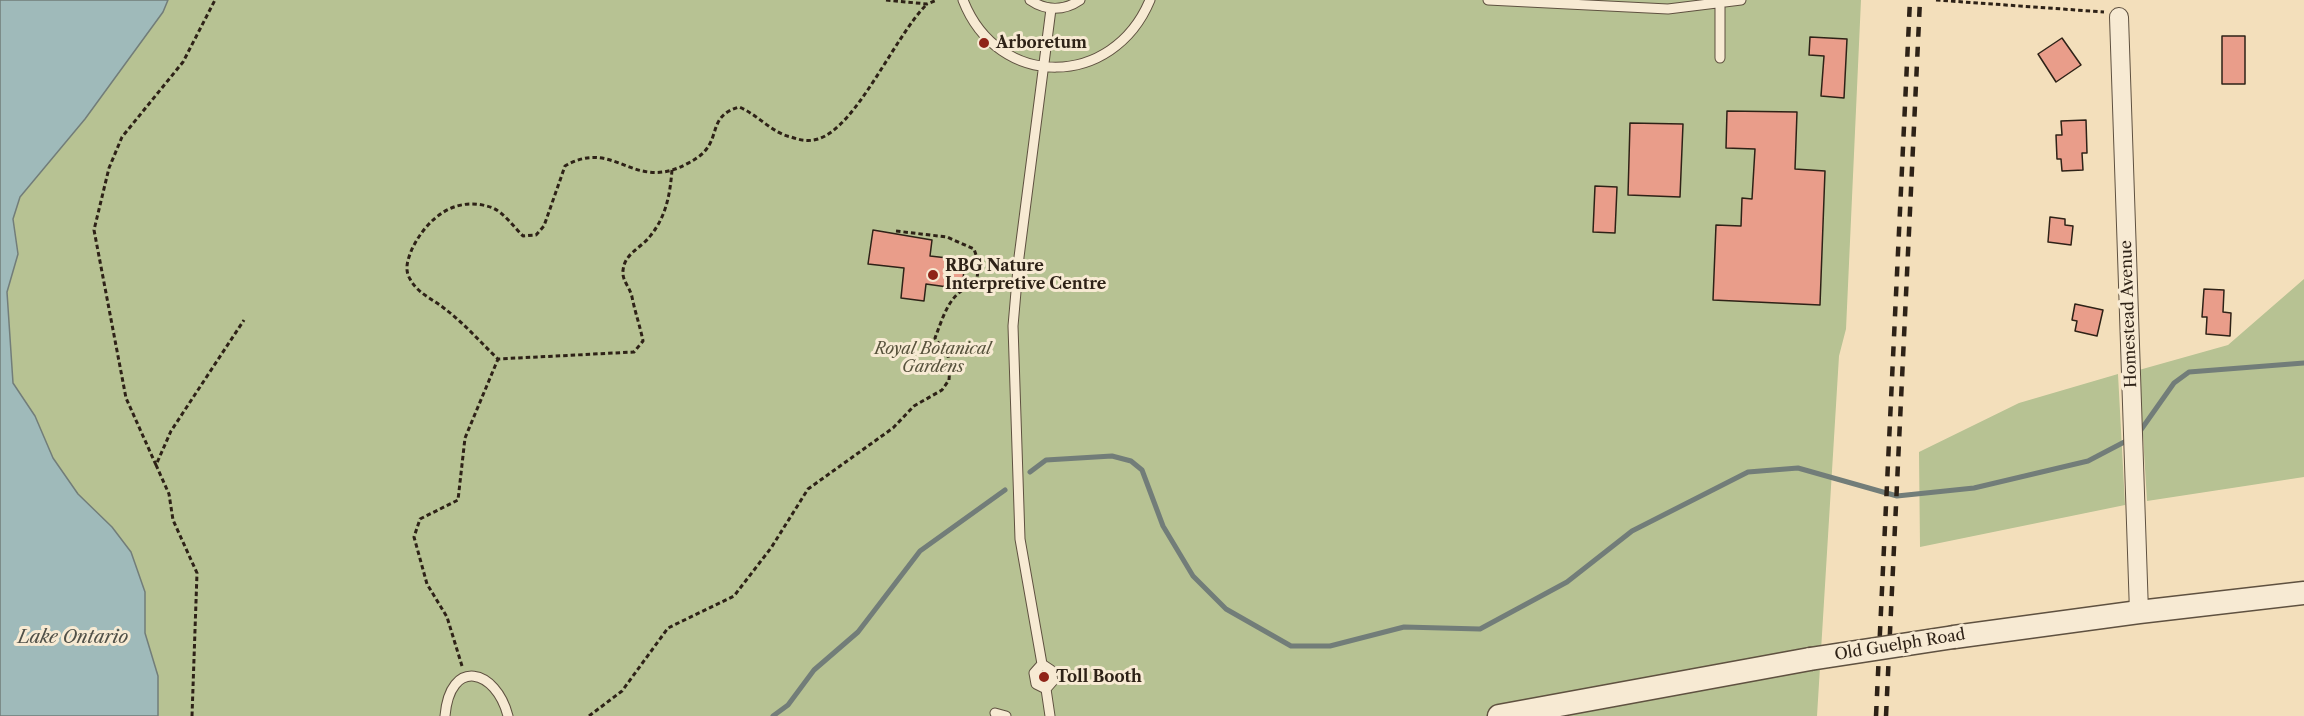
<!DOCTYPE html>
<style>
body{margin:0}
canvas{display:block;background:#f3dfbb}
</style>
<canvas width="2304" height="716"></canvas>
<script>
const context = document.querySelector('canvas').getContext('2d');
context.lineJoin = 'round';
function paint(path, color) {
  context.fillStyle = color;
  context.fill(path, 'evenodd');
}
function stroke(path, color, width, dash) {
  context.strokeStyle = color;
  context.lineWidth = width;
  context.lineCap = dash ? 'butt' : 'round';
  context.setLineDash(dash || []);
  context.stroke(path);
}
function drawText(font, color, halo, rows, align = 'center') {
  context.font = font + ' "Libre Caslon Text",serif';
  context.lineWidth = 6;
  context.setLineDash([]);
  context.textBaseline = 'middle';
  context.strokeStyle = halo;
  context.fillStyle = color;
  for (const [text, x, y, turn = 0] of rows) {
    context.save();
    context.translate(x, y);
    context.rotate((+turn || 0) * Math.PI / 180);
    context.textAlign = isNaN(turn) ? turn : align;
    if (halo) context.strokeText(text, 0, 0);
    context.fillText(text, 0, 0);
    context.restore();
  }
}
paint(new Path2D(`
 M168 0H1861L1846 329 1839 356 1817 716H158V676L145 633V592L131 552 112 527 78 494 53 458 35 416 13 383 7 292 18 254 13 219 20 197 85 119 163 12Z
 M2304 279V477L2147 501 2139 370 2228 345Z
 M2118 374 2125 505 1920 547 1919 452 2019 403Z`), '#b7c293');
const water = new Path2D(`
 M0 0H168L163 12 85 119 20 197 13 219 18 254 7 292 13 383 35 416 53 458 78 494 112 527 131 552 145 592V633L158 676V716H0Z`);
paint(water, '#9fbaba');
stroke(water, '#727d79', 1.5);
stroke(new Path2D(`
 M2138 434 2174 383 2189 372 2304 363
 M1030 472 1046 460 1112 456 1131 461 1142 470 1163 526 1193 576 1226 609 1291 646H1330L1404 627 1480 629 1567 582 1632 531 1748 472 1798 468 1897 496 1974 488 2088 461 2130 439
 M773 716 788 705 814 670 858 632 920 551 1005 490`), '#727d79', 5);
const building = new Path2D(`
 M2222 36H2245V84H2222Z
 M1810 37 1847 39 1844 98 1821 96 1824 56 1809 55Z
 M2062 38 2081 65 2056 82 2038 54Z
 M1727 111 1797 112 1795 169 1825 171 1820 305 1713 300 1716 225 1741 226 1742 198 1752 199 1755 149 1726 148Z
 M2086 120 2087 153H2082L2083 170 2062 171 2061 159H2057L2056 135H2062L2061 121Z
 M1630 123 1683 124 1680 197 1628 195Z
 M1595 186 1617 187 1615 233 1593 232Z
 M2050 217 2065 219V225L2073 226 2071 245 2048 242Z
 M873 230 932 240 930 256 965 260 962 289 926 284 924 301 901 298 904 268 868 264Z
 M2204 289 2224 290 2223 312 2231 313 2230 336 2206 334 2207 317H2202Z
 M2075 304 2103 310 2097 336 2075 331 2077 321 2072 320Z`);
paint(building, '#e99d8a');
stroke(building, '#2e2217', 1.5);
const service = new Path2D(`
 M963 0C998 90 1113 89 1150 0
 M1030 0C1046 11 1064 11 1080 0
 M1488 0 1668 9 1741 0
 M1720 58V0
 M1042 664 1034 673 1036 684 1046 689
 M995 713 1006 716
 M445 716C450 657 496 669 508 716
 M1050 716 1046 689 1053 681 1051 670 1042 664 1020 539 1013 326 1019 257 1051 9`);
const minor = new Path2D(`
 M2119 17 2139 612`);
const tertiary = new Path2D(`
 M1954 637 2139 612 2304 593
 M1499 716 1810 659`);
stroke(service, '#5f5140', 11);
stroke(minor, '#5f5140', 20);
stroke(tertiary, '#5f5140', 25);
stroke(new Path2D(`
 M886 0 927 4 937 0
 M1936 0 2104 12
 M672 170C670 195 666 216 651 235 642 248 624 253 623 271 622 281 630 287 632 297 635 312 640 326 643 341L634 352 498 359C481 343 464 323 445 309 433 299 418 294 410 279 404 269 408 259 412 249 427 218 456 194 493 208 504 213 514 227 523 236L536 235 544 226 565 166C610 140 629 183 672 170 680 168 698 159 704 152 720 135 709 116 739 107 757 114 772 133 791 137 800 140 808 142 818 139 857 127 894 37 927 4
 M896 231 947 237 974 249 979 264 976 285
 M156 465 126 398 94 230 109 168 122 137 183 62 215 0
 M462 666 447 617 427 584 414 537 420 519 458 500 465 438 498 359
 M192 716 197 573 173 520 169 494 156 465 171 431 244 320
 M589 716 622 691 668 628 734 596 771 548 808 489 893 428 914 406 942 390 949 380 950 366 948 356 935 338C943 318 950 288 977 285 986 284 997 287 1005 288`), '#2e2217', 3, [4.5, 3]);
stroke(service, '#f7ead3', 9);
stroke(minor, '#f7ead3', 18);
stroke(tertiary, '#f7ead3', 22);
stroke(new Path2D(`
 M1876 716 1910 0
 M1886 716 1920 0`), '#2e2217', 4.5, [10, 10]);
const tertiaryBridge = new Path2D(`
 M1810 659 1954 637`);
stroke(tertiaryBridge, '#5f5140', 25, []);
stroke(tertiaryBridge, '#f7ead3', 22);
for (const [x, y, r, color] of [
 [984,43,6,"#8f2418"],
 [933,275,6,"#8f2418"],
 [1044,677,6,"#8f2418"]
]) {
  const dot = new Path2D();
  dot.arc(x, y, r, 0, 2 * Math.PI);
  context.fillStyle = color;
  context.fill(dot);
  stroke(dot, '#f7ead3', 2);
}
drawText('bold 16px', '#2e2217', '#f7ead3', [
 ["Arboretum",996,43],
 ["RBG Nature",945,266],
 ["Interpretive Centre",945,284],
 ["Toll Booth",1056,677]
], 'left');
drawText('16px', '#2e2217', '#f7ead3', [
 ["Homestead Avenue",2129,314,-92],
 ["Old Guelph Road",1900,645,-9]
]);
drawText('italic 16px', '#57523c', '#f7ead3', [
 ["Royal Botanical",933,349],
 ["Gardens",933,367]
]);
drawText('italic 18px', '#505048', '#f7ead3', [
 ["Lake Ontario",73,638]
]);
</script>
